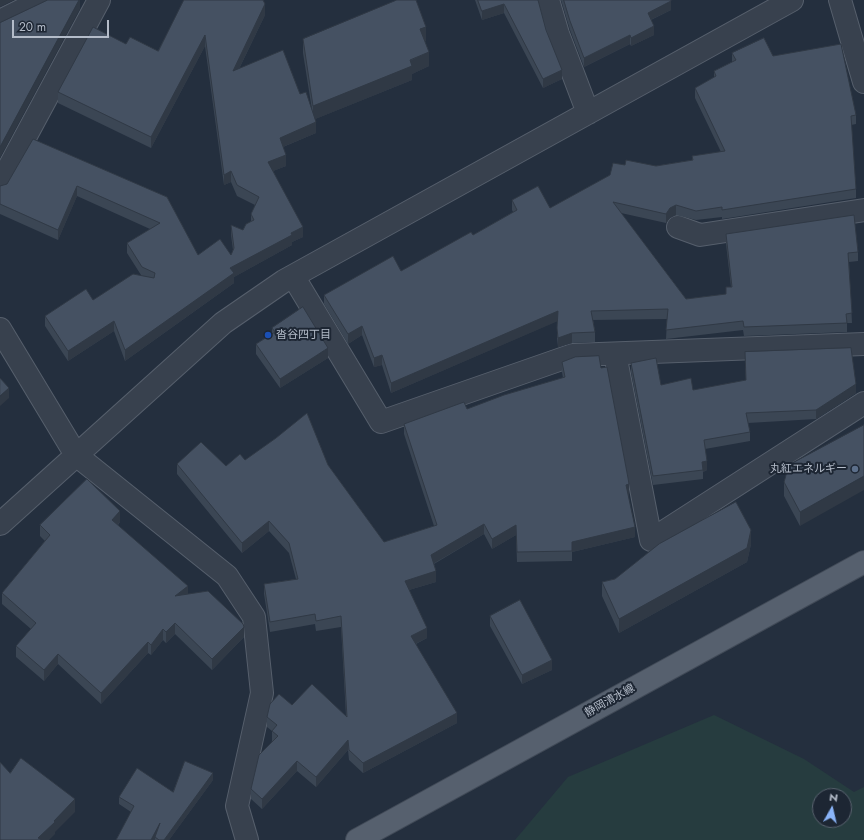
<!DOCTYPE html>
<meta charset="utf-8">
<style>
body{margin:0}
#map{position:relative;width:864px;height:840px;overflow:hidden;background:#242f3e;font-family:Jost,sans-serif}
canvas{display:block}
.north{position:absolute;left:812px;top:788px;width:40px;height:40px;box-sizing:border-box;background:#1d2633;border:1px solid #59626f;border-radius:50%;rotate:8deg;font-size:11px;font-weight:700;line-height:16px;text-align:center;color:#b4bcc9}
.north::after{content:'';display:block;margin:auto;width:14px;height:18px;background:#8ab4f8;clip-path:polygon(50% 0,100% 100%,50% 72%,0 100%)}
.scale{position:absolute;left:12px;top:20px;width:97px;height:18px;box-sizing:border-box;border:2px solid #b4bcc9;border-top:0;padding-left:5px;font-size:12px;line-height:14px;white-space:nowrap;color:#b4bcc9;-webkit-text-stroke:3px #1d2633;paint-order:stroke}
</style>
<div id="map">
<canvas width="864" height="840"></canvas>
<div class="north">N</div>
<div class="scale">20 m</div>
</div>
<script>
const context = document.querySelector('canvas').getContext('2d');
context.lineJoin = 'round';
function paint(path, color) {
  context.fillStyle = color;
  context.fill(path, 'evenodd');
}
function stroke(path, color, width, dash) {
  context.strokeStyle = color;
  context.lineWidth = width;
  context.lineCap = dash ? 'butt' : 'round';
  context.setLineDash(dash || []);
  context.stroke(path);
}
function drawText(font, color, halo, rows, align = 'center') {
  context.font = font + ' Jost,"Noto Sans JP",sans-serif';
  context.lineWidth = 4;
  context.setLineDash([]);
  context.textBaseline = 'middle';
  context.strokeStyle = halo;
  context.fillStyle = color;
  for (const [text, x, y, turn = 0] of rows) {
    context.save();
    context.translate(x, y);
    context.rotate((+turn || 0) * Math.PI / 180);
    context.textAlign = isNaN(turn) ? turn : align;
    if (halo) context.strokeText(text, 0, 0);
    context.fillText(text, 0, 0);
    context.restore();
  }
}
paint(new Path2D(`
 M714 715 804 759 854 792 864 787V840H515L568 777ZM820 796H844V820H820Z`), '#263c3f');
const minor = new Path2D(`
 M548 0 558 34 588 113
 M840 0 864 82
 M0 21 42 0
 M0 184 99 0
 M678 227 700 235 864 210
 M293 276 381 422 573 355 864 344
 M0 329 76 455 227 576 254 617 262 693 237 806 247 840
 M615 354 651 540 864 403
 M0 524 223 323 284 281 792 0`);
const major = new Path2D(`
 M357 840 864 562`);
stroke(minor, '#565f6c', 24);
stroke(major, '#414a57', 24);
stroke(minor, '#38414e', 22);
stroke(major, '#56606e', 22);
paint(new Path2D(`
 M475 0H538L562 79 543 88 504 13 482 20Z
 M561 0H671V10L651 20 654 35 631 46 630 44 584 67 570 30Z
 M265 15 239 69 300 94 312 110 303 53V39L426 41H425L429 66 412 74V80L315 119 316 133 283 147 286 166 273 171 303 237 292 242V245L234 277V283L125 361 114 331 68 361 45 326V316L93 300 141 275 127 253V243L150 229 77 196 58 240 0 214V186L7 184 33 139 167 197 198 255H231L233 250 231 235V225L243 230 251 221V214L255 205 237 196 231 182 224 185 205 46 151 148 58 103V92L126 44 158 51Z
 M732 53 773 56 856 115V124L851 125 856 189V198L722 219V217L696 220 676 215 670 218 666 223 621 213 686 299 726 294V287H731L726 244V234L858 252V261L849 262 852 323H847V332L744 336 743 330 666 339 667 319 593 320 595 332V342L572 343 558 347 557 338V321L391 393 382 365 374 367 362 335 348 344 324 304V295L401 271 473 235 513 212 512 210V200L550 208 610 175 625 165 656 166 692 160V156L721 152 695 98V88L714 78V71L732 62Z
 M272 328 328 358 280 388 256 354V344L272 333Z
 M745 352 856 393 816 419 748 423 750 432V441L705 449 707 470 703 472V479L653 485 631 372V363L661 385 693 390 746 381Z
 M562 362 601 368 629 495H628L635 537 572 552V561L517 562 516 535 492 549 484 534 434 564 436 582 409 590 427 638 416 644 457 723 363 773 349 760 348 750 316 787 297 771 262 809 251 799V789L272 741V731L267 727V717L292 705 346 716 341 627 316 631 315 624 270 632 264 594V584L296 579 289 553 269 531 242 553 177 474V464L226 466 245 460 328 465 384 542 434 526 404 434V424L467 409 563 378 562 372Z
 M864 425 800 526 784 496V482Z
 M120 522 118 525 188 594 244 637 212 670 175 634 166 643 163 640 151 655 148 653 101 704 58 664 44 681 16 657V646L31 629 2 604V593L45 541 40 536V525Z
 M751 544 747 562 619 633 602 596V582Z
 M490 616 552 670 522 684 490 626Z
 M213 780 169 840H116L131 812 119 804V797L173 792Z`), '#3b4654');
paint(new Path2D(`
 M0 0H14L0 7Z
 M79 0H80V9L0 158V147Z
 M671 1V10L648 21V13Z
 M265 4V15L233 81V71Z
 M504 4V13L482 20V11Z
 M654 26V35L631 46V38Z
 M426 27V41L420 43V29Z
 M205 35V46L151 148V137Z
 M630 35V44L584 67V58Z
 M429 52V66L412 74V80L313 120V106Z
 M562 70V79L543 88V79Z
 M316 122V133L280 148V138Z
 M286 155V166L268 173V162Z
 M231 171V182L224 185V175Z
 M77 186V196L58 240V230Z
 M676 205V215L670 218 666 223V214L670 208Z
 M303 227V237L292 242V245L234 277V283L125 361V350L230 268 291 233Z
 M558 311V321L391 393V383Z
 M114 321V331L68 361V351Z
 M362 326V335L348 344V334Z
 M572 333V343L558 347V338Z
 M328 348V358L280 388V379Z
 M382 355V365L374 367V358Z
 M856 384V393L816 419V410Z
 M9 388V398L0 406V396Z
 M707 461V470L703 472 702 462Z
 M864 476V490L800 526V512Z
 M629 484V495H626V485Z
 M120 511V522L112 530V520Z
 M269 521V531L242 553V543Z
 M484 524V534L431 565V555Z
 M516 525V535L492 549V539Z
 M635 527V537L572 552V542Z
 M751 530V544L747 562 619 633V619Z
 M436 571V582L405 591V581Z
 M188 586V597L175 596Z
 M175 623V634L166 643V632Z
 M244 627V637L212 670V659Z
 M427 628V638L411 646V636Z
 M163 629V640L151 655V645Z
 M148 642V653L101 704V693Z
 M58 654V664L44 681V670Z
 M552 660V670L522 684V675Z
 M457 713V723L363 773V763Z
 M348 740V750L316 787V777Z
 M297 761V771L262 809V799Z
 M213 773V780L169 840H164Z
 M75 799V812L55 832V834L49 840H38V838Z
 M160 823 155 837V840H151Z`), '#303945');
const building = new Path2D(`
 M48 0H79L0 147V23Z
 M184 0H263L265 4 233 71 283 50 300 94 306 92 316 122 280 138 286 155 268 162 303 227 291 233 292 235 230 268 234 273 125 350 114 321 68 351 45 316 86 289 93 300 133 274 154 278 155 273 142 267 127 243 160 223 77 186 58 230 0 204V186L7 184 33 139 167 197 198 255 220 239 231 255 234 248 231 225 243 230 246 224 254 220 251 214 259 197 237 185 231 171 224 175 205 35 151 137 58 92 93 27 126 44 130 37 158 51Z
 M397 0H416L426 27 420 29 429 52 410 60 412 66 313 106 303 39Z
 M478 0H538L546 30 562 70 543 79 504 4 482 11Z
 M564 0H671V1L648 13 654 26 631 38 630 35 584 58 570 21Z
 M764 38 773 56 841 44 856 115 851 116 856 189 722 210V207L696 211 676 205 670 208 666 214 613 202 686 299 726 294V287H732L726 234 854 215 858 252 848 253 852 313 846 314 847 323 744 327 743 321 666 330 668 309 591 311 595 332 572 333 558 338 557 328 558 311 391 383 382 355 374 358 362 326 348 334 324 295 393 256 401 271 471 232 473 235 517 210 512 200 538 186 550 208 610 175 613 163 625 165 626 160 656 166 693 160 692 156 725 151 695 88 716 76 714 71 736 60 732 53Z
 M303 307 328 348 280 379 256 344 275 332 272 328Z
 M851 348 856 384 816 410 746 413 750 432 704 440 707 461 702 462 703 470 653 476 631 363 656 358 661 385 691 378 693 390 746 380 745 352Z
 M599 356 601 368 607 367 628 478 629 484 626 485 635 527 572 542V551L517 552 516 525 492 539 484 524 431 555 436 571 405 581 427 628 411 636 457 713 363 763 349 750 348 740 316 777 297 761 262 799 251 789 259 755 278 736 272 731 277 725 267 717 270 704 279 694 292 705 312 684 347 717 341 616 316 621 315 614 270 622 264 584 298 579 289 543 269 521 242 543 177 464 201 442 226 466 240 454 245 460 276 438 307 413 328 465 384 542 437 525 404 424 464 402 467 409 504 395 565 377 562 362 575 357Z
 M0 378 9 388 0 396Z
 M864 425V476L800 512 784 482 789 465Z
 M87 479 120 511 112 520 188 586 175 596 208 591 243 624 244 627 212 659 175 623 166 632 163 629 151 645 148 642 101 693 58 654 44 670 16 646 36 623 2 593 50 535 40 525Z
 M736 502 751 530 747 548 619 619 602 582 615 579 659 544Z
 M520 600 552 660 522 675 490 616Z
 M21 758 75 799 54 821 55 822 38 838 42 840H0V762L10 773Z
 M185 761 213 773 164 840H159L155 837 160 823 151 840H116L134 806 119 797 137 768 173 792Z`);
paint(building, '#455162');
stroke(building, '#303945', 1);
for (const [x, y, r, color] of [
 [268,335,4,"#1a4fb4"],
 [855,469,4,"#5c6f8a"]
]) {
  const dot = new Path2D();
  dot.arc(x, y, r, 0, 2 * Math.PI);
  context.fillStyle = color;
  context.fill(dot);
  stroke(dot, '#1d2633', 1.5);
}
drawText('11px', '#b4bcc9', '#1d2633', [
 ["沓谷四丁目",276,335],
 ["丸紅エネルギー",847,469,"right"]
], 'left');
drawText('11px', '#b4bcc9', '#1d2633', [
 ["静岡清水線",610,701,-29]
]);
</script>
